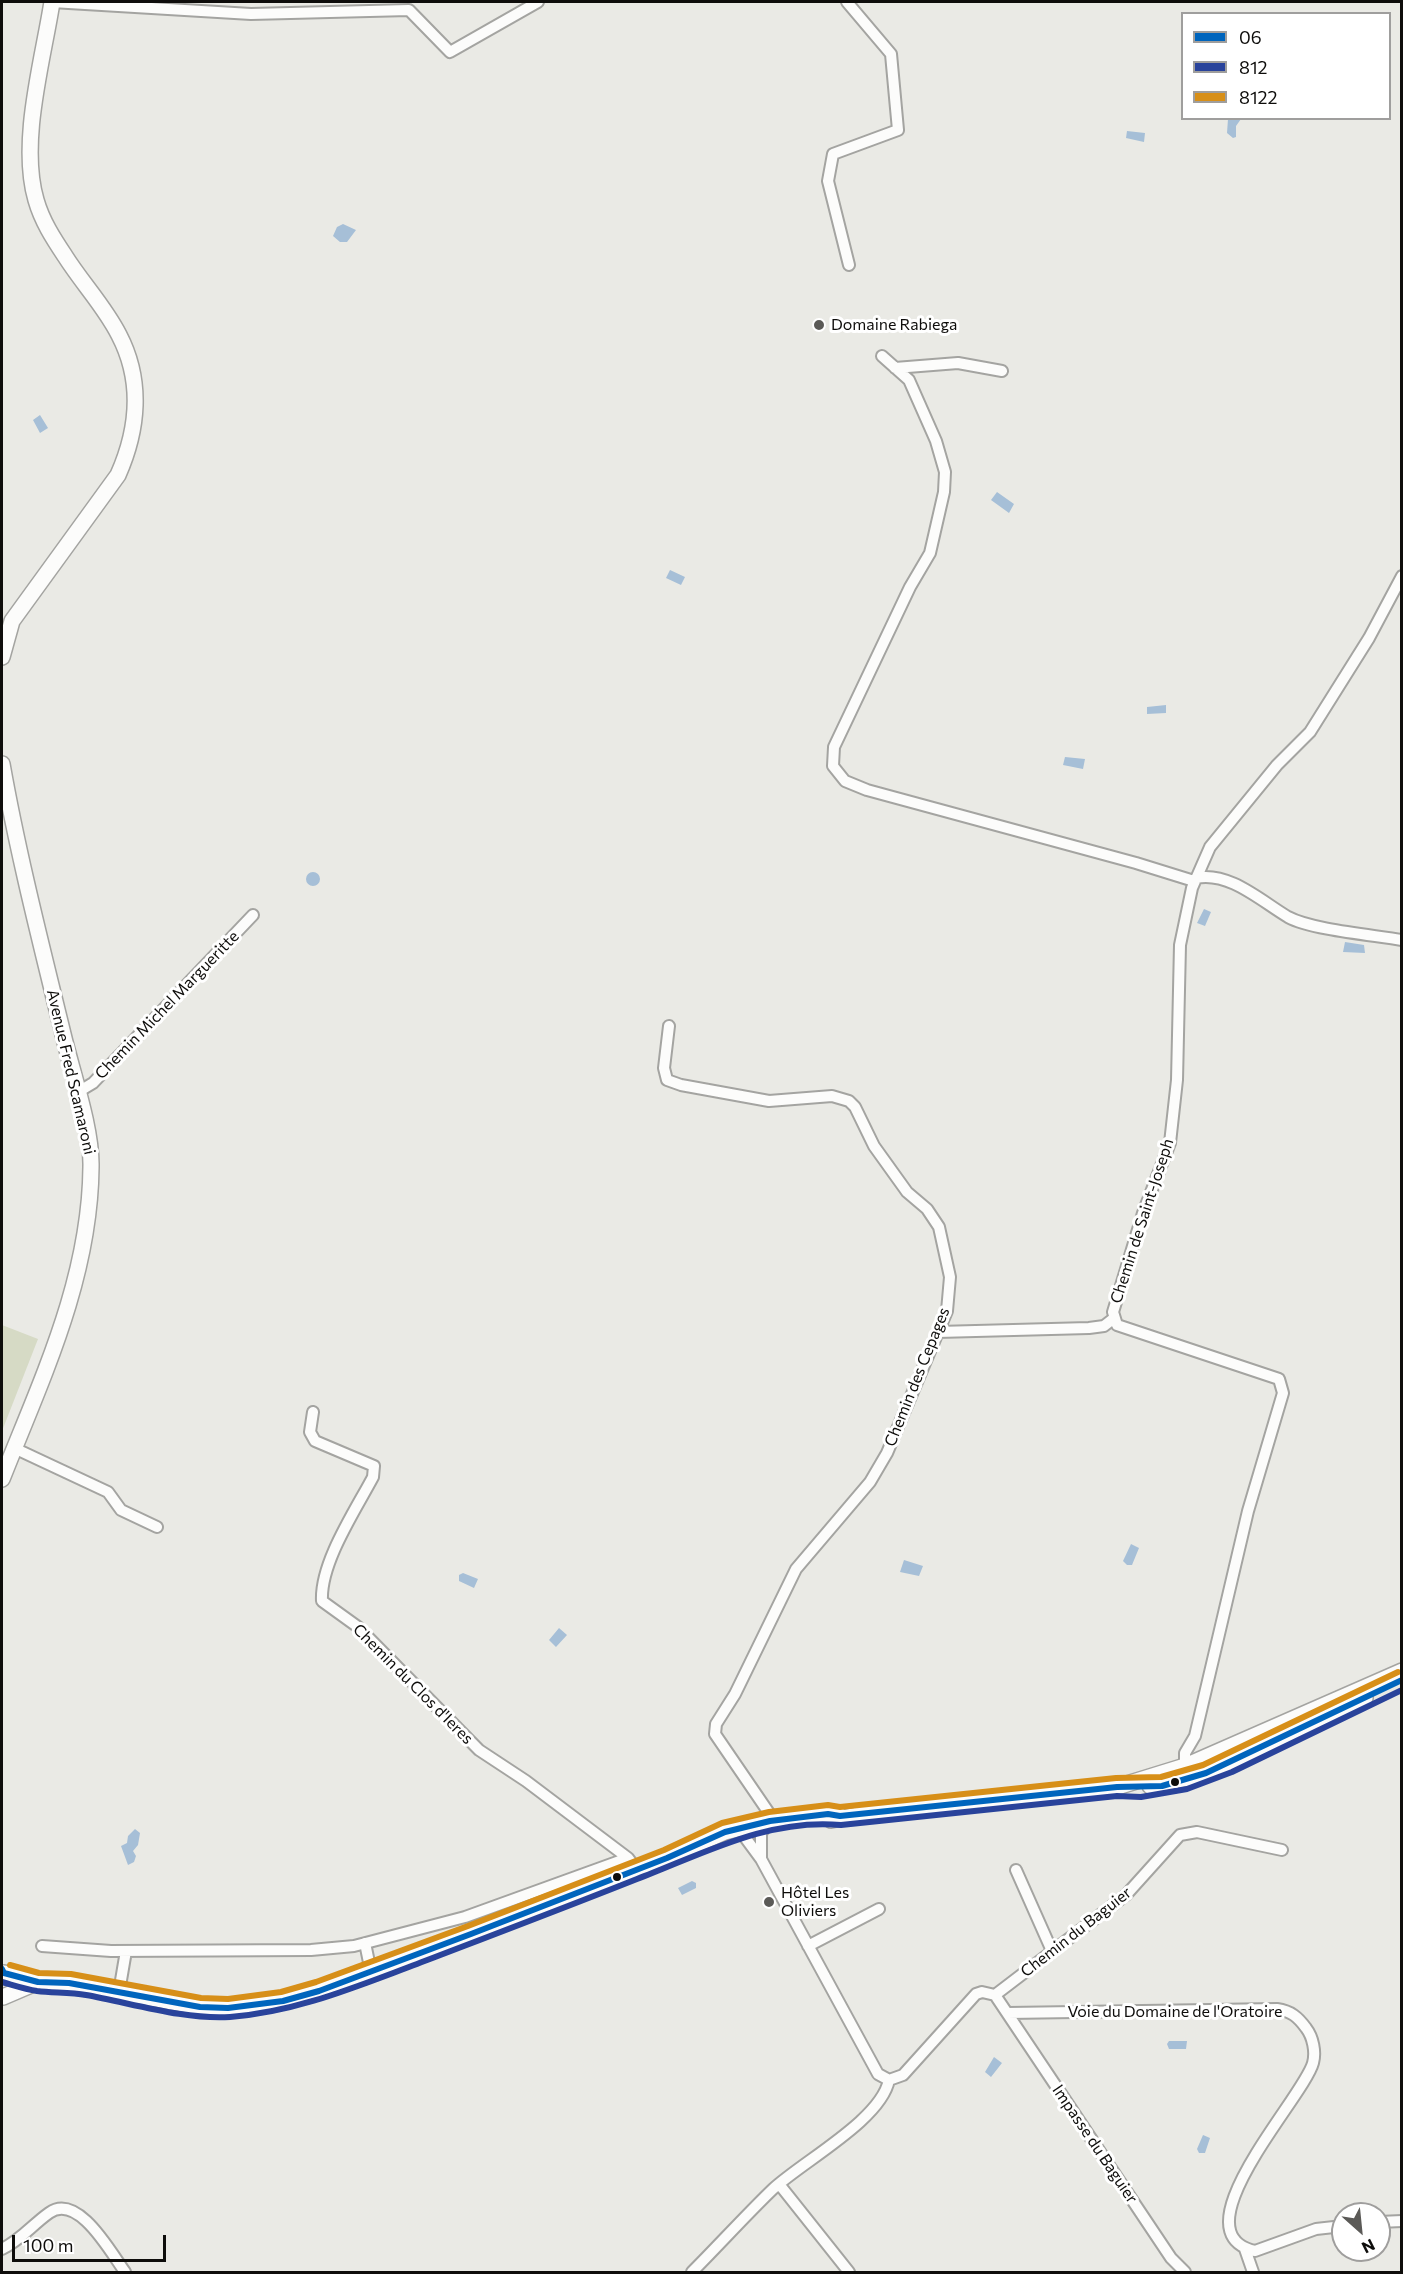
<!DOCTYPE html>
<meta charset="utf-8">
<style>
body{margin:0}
#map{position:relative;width:1403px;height:2274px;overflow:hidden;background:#eaeae5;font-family:Commissioner,sans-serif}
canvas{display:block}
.frame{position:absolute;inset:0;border:3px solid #0e0d0b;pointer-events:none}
.legend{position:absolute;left:1181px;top:12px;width:210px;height:108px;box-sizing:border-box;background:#fff;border:2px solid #9f9e9d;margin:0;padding:8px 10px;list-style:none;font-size:18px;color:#0e0d0b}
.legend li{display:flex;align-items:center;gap:12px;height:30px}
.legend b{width:30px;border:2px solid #9f9e9d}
.north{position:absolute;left:1331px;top:2202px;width:60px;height:60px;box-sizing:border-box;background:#fff;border:2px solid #9f9e9d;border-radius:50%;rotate:153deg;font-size:16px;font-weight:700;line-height:24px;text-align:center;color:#0e0d0b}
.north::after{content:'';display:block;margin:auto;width:21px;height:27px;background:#5b5a57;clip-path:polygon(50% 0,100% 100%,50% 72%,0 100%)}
.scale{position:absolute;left:12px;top:2235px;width:154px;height:27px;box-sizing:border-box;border:3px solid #0e0d0b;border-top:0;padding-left:8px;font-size:18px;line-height:21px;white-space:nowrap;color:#0e0d0b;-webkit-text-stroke:4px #fff;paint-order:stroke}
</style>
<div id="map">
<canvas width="1403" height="2274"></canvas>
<div class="frame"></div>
<ul class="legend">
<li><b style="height:8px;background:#0065bd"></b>06</li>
<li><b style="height:8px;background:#29439b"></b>812</li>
<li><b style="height:8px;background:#d78f18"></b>8122</li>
</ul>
<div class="north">N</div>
<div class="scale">100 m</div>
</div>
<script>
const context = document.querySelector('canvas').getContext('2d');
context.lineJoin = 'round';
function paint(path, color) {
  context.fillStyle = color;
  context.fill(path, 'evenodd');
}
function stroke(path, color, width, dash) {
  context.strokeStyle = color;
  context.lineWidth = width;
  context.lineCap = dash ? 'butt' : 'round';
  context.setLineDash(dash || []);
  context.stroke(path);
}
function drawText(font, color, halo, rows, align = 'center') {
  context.font = font + ' Commissioner,sans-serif';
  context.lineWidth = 6;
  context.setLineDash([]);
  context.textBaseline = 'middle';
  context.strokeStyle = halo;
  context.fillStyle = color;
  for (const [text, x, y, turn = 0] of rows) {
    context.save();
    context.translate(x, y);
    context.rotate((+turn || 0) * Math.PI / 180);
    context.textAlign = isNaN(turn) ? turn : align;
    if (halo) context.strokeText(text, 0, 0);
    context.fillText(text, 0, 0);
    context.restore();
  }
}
paint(new Path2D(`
 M2 1325 38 1339 2 1431Z`), '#d6dac5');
paint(new Path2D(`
 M1228 119H1241L1236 126V137L1233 138 1227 133Z
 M1127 131 1145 133 1144 142 1126 138Z
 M343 224 356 230 347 242H340L333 236 337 227Z
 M40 415 48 428 40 433 33 420Z
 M997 492 1014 504 1009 513 991 500Z
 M670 570 685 577 681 585 666 578Z
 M1166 705V713L1147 714V707Z
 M1065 757 1085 759 1083 769 1063 765Z
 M306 879a7 7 0 1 1 14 0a7 7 0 1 1-14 0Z
 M1204 909 1211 912 1205 926 1197 923Z
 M1345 942 1364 945 1365 953 1343 952Z
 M1131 1544 1139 1548 1132 1565H1127L1123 1561Z
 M904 1560 923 1566 919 1576 900 1572Z
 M463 1573 478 1579 474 1588 459 1581V1575Z
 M559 1628 567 1635 556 1647 549 1640Z
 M135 1829 140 1833 138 1845 133 1851 136 1856 134 1862 128 1865 121 1846 127 1843 128 1836Z
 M692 1881 696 1883V1888L682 1895 678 1888Z
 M1169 2041H1187L1186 2049H1169L1167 2044Z
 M994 2057 1002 2063 991 2077 985 2072Z
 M1203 2135 1210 2138 1205 2153H1199L1197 2149Z`), '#a6bfd7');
const street = new Path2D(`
 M52 2 251 14 409 10 450 52 538 2
 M847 2 891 54 898 130 833 154 828 181 849 265
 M882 356 909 380 936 441 945 472 944 492 930 553 910 587 834 747 833 766 845 781 867 790 1136 863 1194 881
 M895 368 958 363 1002 371
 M1196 878C1229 871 1261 901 1288 917 1312 930 1373 935 1402 940
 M669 1026 664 1068 667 1080 681 1085 769 1101 832 1096 849 1101 855 1107 874 1146 907 1192 927 1209 939 1227 950 1277 947 1311 887 1453 870 1482 796 1569 735 1694 716 1724 715 1734 769 1813 770 1821 761 1833
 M78 1092 93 1083 253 915
 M938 1332 1089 1328 1104 1326 1113 1319
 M313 1412 310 1432 315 1441 374 1466 373 1477C355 1511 320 1563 322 1601L358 1627 479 1750 526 1781 628 1858 637 1870
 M14 1448 108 1492 121 1510 157 1527
 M1185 1771V1753L1195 1736 1248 1511 1283 1393 1279 1379 1117 1325 1113 1312 1143 1213 1170 1143 1177 1080 1180 945 1192 888 1210 847 1277 765 1310 732 1369 638 1402 576
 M753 1829 747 1831 744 1836 761 1859 878 2074 889 2080 903 2075 976 1994 982 1992 995 1995 1171 2258 1185 2272
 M761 1859V1833
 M1016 1870 1052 1951
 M365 1943 371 1972
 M42 1946 111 1951 311 1950 354 1946 465 1917 628 1858
 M808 1946 879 1909
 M119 1992 126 1951
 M995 1995 1126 1895 1180 1835 1197 1832 1282 1850
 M1008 2013 1277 2009C1291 2011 1298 2017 1306 2028 1313 2037 1316 2052 1313 2063 1304 2097 1175 2233 1255 2251L1316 2229 1343 2226
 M779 2184 849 2272
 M1379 2222 1402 2221
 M2 2249C21 2240 32 2225 49 2213 78 2192 111 2253 125 2272
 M1245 2249 1253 2272
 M692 2272C719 2245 745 2216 773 2189 803 2161 881 2120 889 2080`);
const secondary = new Path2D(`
 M2 657 12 621 118 475C138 430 143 381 119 335 105 307 82 283 65 256 53 238 42 221 36 200 19 142 43 60 52 2
 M2 764C18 854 41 944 63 1034 72 1072 92 1129 91 1167 90 1279 42 1378 2 1479
 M1150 1786 1204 1775 1365 1698
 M831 1820 873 1812 1117 1787 1185 1766 1402 1671
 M4 1973 38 1982 69 1983 200 2007 228 2008 283 2001 319 1991 471 1934 667 1858 725 1832 770 1821 828 1814 840 1816
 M3 1997 38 1982`);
stroke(street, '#a4a4a1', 14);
stroke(secondary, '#a4a4a1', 18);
stroke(street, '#fcfcfb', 10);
stroke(secondary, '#fcfcfb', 15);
stroke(new Path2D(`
 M2 1969 4 1973 38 1982 69 1983 200 2007 228 2008 283 2001 319 1991 471 1934 667 1858 725 1832 770 1821 828 1814 840 1816 1117 1787 1162 1786 1206 1773 1402 1680`), '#0065bd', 6);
stroke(new Path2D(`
 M2 1982C13 1985 25 1989 37 1991 53 1993 70 1992 86 1995 131 2003 185 2020 230 2017 296 2012 355 1987 417 1964 490 1936 564 1908 637 1879 703 1854 768 1818 841 1825L1117 1796 1141 1797 1187 1789 1232 1772 1402 1690`), '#29439b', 6);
stroke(new Path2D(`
 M10 1965 39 1973 71 1974 201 1998 228 1999 281 1992 316 1982 468 1926 664 1850 722 1823 769 1812 828 1805 840 1807 1116 1778 1161 1777 1203 1765 1398 1672`), '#d78f18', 6);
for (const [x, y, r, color] of [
 [819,325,6,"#5b5a57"],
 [1175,1782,5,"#0e0d0b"],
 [617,1877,5,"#0e0d0b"],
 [769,1902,6,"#5b5a57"]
]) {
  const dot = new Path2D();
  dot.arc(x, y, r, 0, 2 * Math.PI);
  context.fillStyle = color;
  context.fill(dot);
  stroke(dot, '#fff', 2);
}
drawText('16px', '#0e0d0b', '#fff', [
 ["Domaine Rabiega",831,325],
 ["Hôtel Les",781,1893],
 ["Oliviers",781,1911]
], 'left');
drawText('16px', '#0e0d0b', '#fff', [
 ["Chemin Michel Margueritte",167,1005,-46],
 ["Avenue Fred Scamaroni",71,1072,77],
 ["Chemin de Saint-Joseph",1142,1221,-72],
 ["Chemin des Cepages",917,1377,-68],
 ["Chemin du Clos d'Ieres",413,1684,45],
 ["Chemin du Baguier",1076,1932,-38],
 ["Voie du Domaine de l'Oratoire",1175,2012],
 ["Impasse du Baguier",1095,2144,56]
]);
</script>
